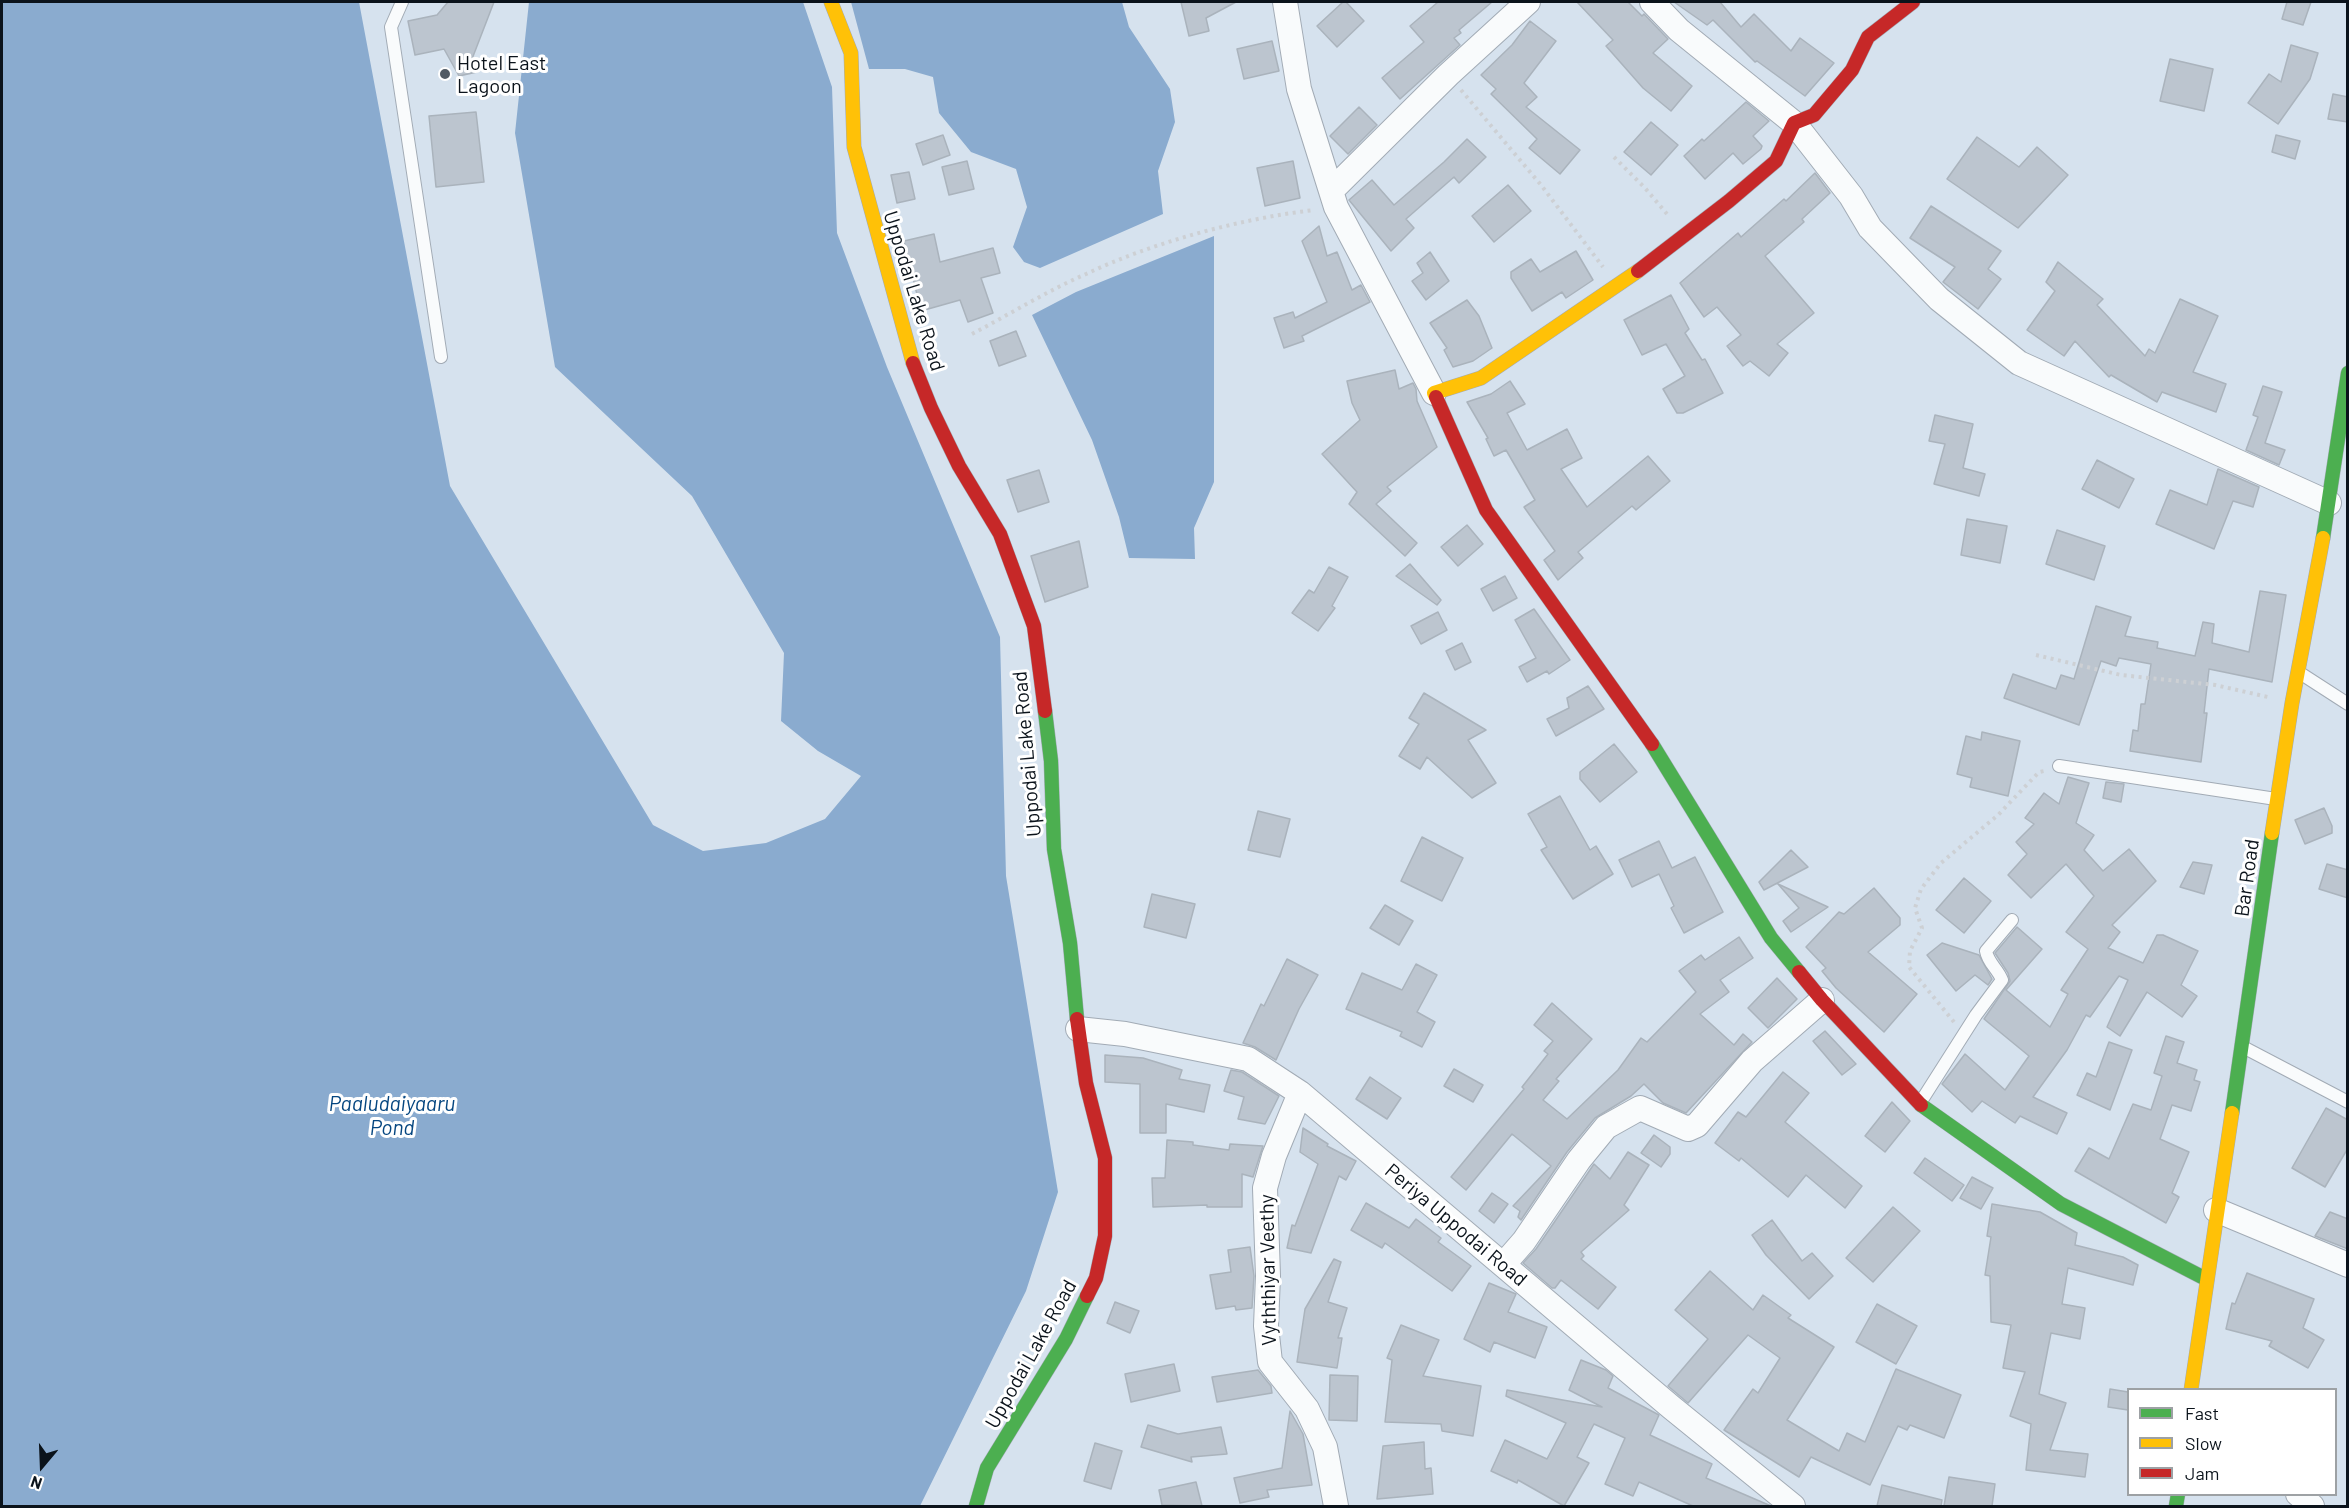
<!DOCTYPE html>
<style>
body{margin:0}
#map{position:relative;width:2349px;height:1508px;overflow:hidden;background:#d6e2ee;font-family:Barlow,sans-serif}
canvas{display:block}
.frame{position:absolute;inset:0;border:3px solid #0b131b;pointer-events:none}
.legend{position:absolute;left:2127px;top:1388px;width:210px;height:108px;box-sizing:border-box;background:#fff;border:2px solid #9da1a4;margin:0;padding:8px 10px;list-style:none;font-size:18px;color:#0b131b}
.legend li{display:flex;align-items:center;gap:12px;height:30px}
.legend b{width:30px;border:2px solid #9da1a4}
.north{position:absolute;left:12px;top:1436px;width:60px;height:60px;-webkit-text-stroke:4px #fff;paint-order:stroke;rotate:199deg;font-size:16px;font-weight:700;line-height:24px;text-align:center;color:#0b131b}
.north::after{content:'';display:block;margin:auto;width:21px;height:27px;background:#0b131b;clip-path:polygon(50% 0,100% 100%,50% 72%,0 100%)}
</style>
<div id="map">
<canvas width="2349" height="1508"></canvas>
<div class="frame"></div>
<ul class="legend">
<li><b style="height:8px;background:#4caf50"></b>Fast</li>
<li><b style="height:8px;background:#ffc107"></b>Slow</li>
<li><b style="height:8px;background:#c62828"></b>Jam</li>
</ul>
<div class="north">N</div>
</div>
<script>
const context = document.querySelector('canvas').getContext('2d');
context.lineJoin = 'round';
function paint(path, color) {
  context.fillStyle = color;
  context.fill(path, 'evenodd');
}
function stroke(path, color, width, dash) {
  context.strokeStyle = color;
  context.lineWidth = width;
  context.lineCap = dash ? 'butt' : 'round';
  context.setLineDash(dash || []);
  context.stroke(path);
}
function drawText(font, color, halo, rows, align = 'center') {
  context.font = font + ' Barlow,sans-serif';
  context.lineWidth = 6;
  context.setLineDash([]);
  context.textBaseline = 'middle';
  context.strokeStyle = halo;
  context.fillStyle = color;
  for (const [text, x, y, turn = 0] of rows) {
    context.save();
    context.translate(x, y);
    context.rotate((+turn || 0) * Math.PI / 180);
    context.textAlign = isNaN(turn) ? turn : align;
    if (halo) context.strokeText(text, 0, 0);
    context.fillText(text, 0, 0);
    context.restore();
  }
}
paint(new Path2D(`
 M2 2H359L450 486 653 825 703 851 766 843 825 819 861 776 818 751 781 721 784 653 692 496 555 367 515 133 529 2H803L832 87 837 233 887 367 1000 637 1006 876 1058 1192 1026 1291 920 1506H2Z
 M851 2H1122L1129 27 1170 89 1175 122 1158 171 1163 214 1040 268 1024 262 1013 247 1027 207 1016 169 971 152 939 113 933 77 905 69H869Z
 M1214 236V482L1194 528 1195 559 1129 558 1119 517 1092 440 1032 315 1076 292Z`), '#8aabcf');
const building = new Path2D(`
 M448 2H494L472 59 477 72 459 76 444 49 415 55 408 21 437 15Z
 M1181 2H1236L1206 18 1209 31 1189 36Z
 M1343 2H1346L1364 21 1337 47 1317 26Z
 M1438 2H1492L1459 30 1461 33 1454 38 1460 45 1400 99 1382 78 1424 42 1410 26Z
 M1577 2H1628L1642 16 1644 14 1668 39 1653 53 1692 86 1671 111 1643 88 1606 46 1613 40Z
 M1674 2H1720L1741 27 1754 14 1791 51 1800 38 1834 63 1805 96 1757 61 1755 62 1713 20 1707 25Z
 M2287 2H2311L2303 25 2282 19Z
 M1530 21 1556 41 1524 83 1537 97 1526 107 1580 150 1560 174 1529 148 1537 139 1491 94 1496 89 1481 75 1512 45Z
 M1272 41 1279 71 1244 79 1237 49Z
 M2291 45 2318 53 2310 79 2278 124 2248 103 2269 74 2281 82Z
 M2170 59 2213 69 2204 111 2160 101Z
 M2333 94 2348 97V122L2328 119Z
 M1746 102 1769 121 1753 136 1762 146 1761 149 1743 164 1733 153 1705 179 1684 156 1702 139 1704 141Z
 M1359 107 1377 125 1348 154 1330 136Z
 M476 112 484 182 436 187 429 116Z
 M1651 122 1678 145 1651 175 1624 152Z
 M943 135 950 155 923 165 916 144Z
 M2276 135 2300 141 2295 159 2272 152Z
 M1977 137 2019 167 2037 147 2068 175 2018 228 1947 179Z
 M1467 139 1486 157 1459 183 1454 177 1406 219 1414 228 1391 251 1349 200 1372 180 1394 205 1444 162Z
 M967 161 974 189 949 195 942 167Z
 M1293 161 1300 198 1265 206 1257 168Z
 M909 172 915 199 897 203 891 175Z
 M1815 173 1830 193 1802 219 1804 222 1765 256 1814 313 1777 344 1788 353 1769 376 1750 361 1743 366 1727 346 1741 335 1717 307 1704 317 1680 283 1738 233 1741 237 1784 199 1786 201Z
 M1508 185 1531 211 1494 242 1472 216Z
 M1931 206 2001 251 1988 269 2001 279 1978 309 1943 282 1955 267 1910 238Z
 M1319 226 1327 256 1337 252 1352 290 1361 285 1370 302 1302 336 1304 341 1284 348 1274 318 1293 312 1295 318 1327 302 1302 241Z
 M934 234 940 262 993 248 1000 273 981 278 993 313 968 322 960 300 921 311 904 241Z
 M1576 251 1593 280 1566 298 1562 292 1532 311 1511 278V272L1531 259 1540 272Z
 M1430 252 1449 281 1426 300 1412 281 1423 273 1417 263Z
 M2058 262 2103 299 2097 305 2145 356 2149 349 2155 353 2180 299 2218 316 2193 372 2226 384 2216 412 2162 392 2157 402 2111 375 2109 377 2075 341 2064 356 2027 330 2055 291 2046 282Z
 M1671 295 1689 329 1685 333 1702 360 1705 359 1723 393 1683 413H1677L1663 389 1685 376 1666 344 1642 355 1624 320Z
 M1467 300 1479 316 1492 348 1473 361 1453 367 1444 350 1447 348 1430 323Z
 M1016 331 1026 356 999 366 990 341Z
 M1395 370 1399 389 1413 383 1416 389 1417 401 1437 447 1387 487 1391 491 1376 504 1417 543 1405 556 1349 504 1357 492 1322 454 1360 420 1352 403 1347 381Z
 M1510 381 1525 404 1507 413 1527 450 1567 429 1582 458 1561 469 1587 507 1648 456 1670 481 1636 510 1632 506 1578 552 1583 558 1558 580 1544 560 1555 551 1524 507 1535 500 1506 450 1494 456 1486 439 1488 438 1467 402 1491 394Z
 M2263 386 2282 392 2265 443 2285 450 2279 465 2246 450 2258 417 2253 415Z
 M1935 415 1973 424 1963 468 1985 474 1979 496 1934 484 1945 444 1929 441Z
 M2097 460 2134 479 2119 508 2082 489Z
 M2218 469 2259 487 2253 507 2233 501 2214 549 2156 524 2170 490 2207 505Z
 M1039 470 1049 502 1018 512 1007 480Z
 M1967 519 2007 526 2000 563 1961 555Z
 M1467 525 1483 544 1458 566 1441 547Z
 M2057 530 2105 546 2094 580 2046 564Z
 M1079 541 1088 587 1045 602 1031 556Z
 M1410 564 1441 600 1437 605 1396 576Z
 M1329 567 1348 577 1332 606 1335 608 1318 631 1292 613 1309 590 1314 593Z
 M1505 576 1517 598 1493 611 1481 589Z
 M2260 591 2286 595 2272 682 2209 669 2204 713H2207L2201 762 2130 751 2133 730 2138 731 2141 704H2145L2151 664 2119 658 2116 666 2101 661 2079 725 2004 698 2013 674 2056 689 2061 675 2074 679 2096 606 2131 617 2125 636 2158 642 2157 648 2195 656 2203 622 2214 624 2212 643 2249 652Z
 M1534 609 1570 660 1549 674 1547 671 1527 682 1519 667 1536 658 1515 620Z
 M1438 612 1447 630 1421 644 1411 626Z
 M1462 643 1471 662 1455 670 1446 651Z
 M1588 686 1604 709 1556 736 1547 719 1569 708 1567 698Z
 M1424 693 1486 730 1468 740 1496 783 1472 798 1427 757 1420 769 1399 756 1419 724 1409 718Z
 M1982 732 2020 741 2008 796 1970 787 1972 778 1957 774 1966 736 1981 740Z
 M1614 744 1637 772 1600 802 1580 779V772Z
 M2068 777 2089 783 2076 823 2094 835 2084 850 2103 871 2129 849 2156 881 2112 925 2120 932 2108 948 2143 963 2157 935H2163L2198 951 2181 985 2197 996 2182 1017 2147 992 2120 1036 2107 1027 2128 980 2119 976 2090 1017 2086 1015 2067 1050 2033 1097 2067 1113 2057 1134 2020 1116 2015 1123 1982 1101 1972 1112 1942 1084 1965 1054 2005 1090 2029 1056 1984 1019 2010 981 2008 973 1995 953 2017 927 2042 949 2006 990 2050 1027 2068 994 2061 990 2088 949 2066 932 2094 896 2066 864 2031 898 2008 875 2027 854 2016 842 2034 824 2025 818 2044 793 2059 804Z
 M2106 782 2124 784 2121 802 2103 798Z
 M1560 796 1590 850 1596 846 1613 874 1573 899 1541 850 1547 847 1528 814Z
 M2324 808 2332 826V833L2305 844 2295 820Z
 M1258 811 1290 819 1280 857 1248 850Z
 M1422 837 1463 858 1442 901 1401 881Z
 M1659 841 1672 868 1695 857 1723 912 1684 933 1671 908 1674 906 1659 874 1632 887 1619 860Z
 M1791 850 1808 867 1764 890 1759 882Z
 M2193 862 2212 865 2204 894 2180 887Z
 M2327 864 2348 870V898L2319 889Z
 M1964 878 1991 901 1964 933 1936 910Z
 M1778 884 1828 907 1791 932 1783 921 1799 908Z
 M1874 888 1900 918V925L1868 952 1917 994 1884 1032 1836 988 1822 971 1826 968 1806 947 1839 912 1844 914Z
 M1152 894 1195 904 1186 938 1144 927Z
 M1385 905 1413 921 1399 945 1370 928Z
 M1739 937 1753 958 1720 980 1729 992 1700 1014 1734 1045 1743 1034 1752 1042 1686 1113 1663 1103 1644 1084 1631 1096 1595 1118 1567 1152 1521 1220 1518 1217 1520 1211 1513 1206 1551 1166 1512 1134 1466 1190 1451 1177 1524 1089 1522 1087 1548 1054 1544 1051 1553 1041 1534 1025 1552 1003 1592 1039 1556 1079 1559 1081 1543 1100 1567 1119 1618 1070 1641 1038 1647 1042 1696 992 1679 971 1701 955 1705 960Z
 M1942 943 1979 955 1992 979 1988 985 1975 975 1956 991 1927 955Z
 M1287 959 1318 975 1299 1009 1276 1060 1255 1047 1243 1043 1261 1004 1264 1006Z
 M1416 964 1437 975 1417 1012 1435 1022 1422 1047 1400 1036 1402 1032 1346 1009 1362 973 1402 990Z
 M1777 978 1797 999 1768 1028 1748 1008Z
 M1825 1031 1856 1064 1842 1075 1813 1041Z
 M2166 1036 2184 1042 2177 1063 2197 1070 2194 1080 2200 1082 2191 1111 2172 1105 2160 1139 2189 1152 2172 1193 2179 1197 2166 1223 2075 1171 2089 1148 2109 1159 2133 1104 2151 1110 2162 1076 2154 1073Z
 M2109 1042 2132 1050 2110 1110 2077 1095 2087 1073 2096 1077Z
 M1105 1055 1143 1058 1182 1070 1179 1079 1210 1085 1204 1112 1166 1104V1133H1140V1084L1105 1082Z
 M1454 1069 1483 1085 1473 1102 1444 1086Z
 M1231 1070 1242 1072 1279 1096 1265 1124 1238 1119 1244 1097 1224 1091Z
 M1783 1072 1809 1093 1785 1122 1862 1186 1845 1208 1806 1175 1788 1197 1741 1158 1739 1161 1715 1143 1738 1112 1746 1117Z
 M1370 1077 1401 1098 1387 1119 1356 1099Z
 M1892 1102 1910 1121 1885 1152 1865 1136Z
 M2326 1108 2348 1120V1148L2325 1187 2292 1168Z
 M1303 1128 1328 1144 1327 1146 1356 1161 1346 1180 1339 1176 1311 1253 1287 1248 1292 1225 1295 1226 1318 1164 1300 1152Z
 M1654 1135 1670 1147V1154L1661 1167 1641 1153Z
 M1167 1140 1193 1142V1145L1229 1150 1230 1144 1263 1146 1253 1177 1242 1174V1207H1207V1205L1153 1207 1152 1178H1165Z
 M1628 1152 1649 1165 1624 1205 1629 1210 1581 1252 1584 1256 1581 1259 1616 1287 1598 1309 1561 1280 1555 1288H1552L1523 1263 1536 1249 1594 1164 1610 1179Z
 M1925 1158 1964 1185 1952 1201 1914 1173Z
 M1972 1177 1993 1188 1981 1209 1960 1198Z
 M1492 1193 1508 1204 1494 1223 1479 1211Z
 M1366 1203 1409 1228 1416 1219 1441 1238 1438 1242 1471 1266 1452 1291 1385 1243 1382 1248 1351 1230Z
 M1992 1204 2040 1212 2077 1233 2075 1245 2123 1257 2138 1265 2133 1285 2068 1268 2062 1304 2085 1308 2080 1339 2051 1333 2039 1394 2066 1403 2050 1450 2088 1454 2085 1477 2026 1470 2031 1424 2010 1416 2025 1372 2003 1368 2011 1325 1991 1322 1990 1276 1985 1275 1991 1237 1987 1236Z
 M1893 1207 1920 1231 1873 1282 1846 1258Z
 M2330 1212 2348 1219V1249L2315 1236Z
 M1772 1220 1802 1261 1812 1253 1833 1276 1809 1299 1766 1255 1752 1235Z
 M1250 1247 1254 1276 1252 1308 1236 1310 1235 1306 1216 1309 1210 1275 1231 1272 1228 1250Z
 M1334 1259 1341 1262 1328 1302 1347 1308 1338 1338H1342L1337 1368 1297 1362 1305 1309Z
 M1710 1271 1753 1310 1763 1295 1791 1315 1788 1318 1834 1347 1787 1420 1839 1451 1847 1433 1865 1442 1896 1369 1961 1395 1944 1438 1910 1425 1907 1430 1898 1426 1870 1485 1811 1457 1799 1477 1724 1430 1753 1389 1758 1393 1780 1358 1748 1335 1688 1403 1668 1386 1708 1339 1675 1310Z
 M2247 1273 2314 1299 2303 1328 2324 1340 2308 1368 2269 1346 2272 1341 2226 1329 2232 1303 2235 1304Z
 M1489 1283 1516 1294 1508 1312 1547 1327 1535 1358 1494 1342 1490 1352 1464 1339Z
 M1115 1302 1139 1311 1130 1333 1107 1323Z
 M1877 1304 1917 1326 1896 1364 1856 1342Z
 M1401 1325 1439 1340 1423 1376 1481 1386 1473 1436 1442 1431 1441 1424 1385 1422 1392 1360 1387 1358Z
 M1581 1360 1606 1370 1613 1376 1608 1388 1659 1415 1650 1435 1712 1464 1706 1478 1771 1506H1693L1639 1482 1633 1496 1605 1484 1625 1438 1594 1424 1577 1457 1589 1463 1564 1506 1518 1480 1517 1483 1491 1471 1505 1440 1547 1459 1566 1423 1506 1396 1507 1390 1602 1407 1569 1390Z
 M1174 1364 1180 1391 1131 1402 1125 1374Z
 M1258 1370 1271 1386 1272 1393 1217 1402 1212 1377Z
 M1330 1375 1358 1376 1357 1421 1329 1420Z
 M2110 1389 2128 1392V1410L2108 1407Z
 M1290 1411 1303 1434 1312 1485 1267 1490 1269 1497 1240 1503 1234 1478 1282 1468Z
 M1148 1425 1178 1434 1221 1427 1227 1454 1191 1457 1192 1462 1141 1447Z
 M1424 1442 1425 1469 1431 1468 1433 1494 1377 1499 1383 1446Z
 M1095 1443 1122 1451 1111 1489 1084 1481Z
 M1949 1477 1995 1484 1992 1506H1944Z
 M1196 1482 1202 1506 1162 1505 1159 1490Z
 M1882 1485 1942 1500 1941 1506H1877Z`);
paint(building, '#bcc5cf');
stroke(building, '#aab3bc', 1.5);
const lane = new Path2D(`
 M402 2 391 27 441 357
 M2300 673 2348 704
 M2059 766 2276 799
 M2243 1047 2348 1102
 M1920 1103 1976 1015 2002 980C1998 969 1988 963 1986 951L2012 920`);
const street = new Path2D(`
 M1285 2 1299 89 1336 207 1434 393
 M1652 2 1679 30 1794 123 1851 196 1870 228 1939 299 2019 363 2329 503
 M1331 191 1448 75 1528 2
 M1078 1029 1125 1034 1248 1059 1300 1093 1671 1407 1793 1506
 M1300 1093 1274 1156 1265 1188 1268 1276 1266 1326 1270 1362 1307 1409 1325 1447 1336 1506
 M2216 1210 2348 1265
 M1503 1265 1524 1241 1579 1160 1606 1127 1640 1108 1688 1129 1697 1125 1752 1061 1822 1000
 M2298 1494 2312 1506`);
const fast = new Path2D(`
 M2323 538 2348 373
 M1045 711 1051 761 1054 849 1070 943 1077 1019
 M1652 744 1771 938 1799 972
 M1921 1105 2061 1204 2206 1279
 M2232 1113 2272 833
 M976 1506 987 1468 1066 1339 1087 1296
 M2176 1506 2178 1494`);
const slow = new Path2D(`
 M831 2 851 53 854 147 913 363
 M1436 397 1434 393 1481 378 1638 271
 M2272 833 2292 703 2323 538
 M2191 1390 2232 1113`);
const jam = new Path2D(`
 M1638 271 1729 201 1776 161 1794 123 1814 115 1852 70 1868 37 1913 2
 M913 363 931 408 959 466 1000 534 1034 626 1045 711
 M1436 397 1486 510 1652 744
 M1799 972 1822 1000 1921 1105
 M1077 1019 1086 1083 1105 1158V1236L1096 1278 1087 1296`);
stroke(lane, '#a2abb5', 14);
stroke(street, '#a2abb5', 26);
stroke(fast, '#a2abb5', 15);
stroke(slow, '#a2abb5', 15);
stroke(jam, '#a2abb5', 15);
stroke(new Path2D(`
 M1461 90 1541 185 1603 267
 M1614 157 1645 188 1667 214
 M972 334C1010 314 1047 291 1086 274 1154 242 1239 219 1314 210
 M2036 655 2121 675 2215 685 2268 697
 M1954 1022 1909 967 1910 951 1922 928 1915 908 1921 889 1941 863 1998 815 2039 772 2044 771`), '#cdd0d4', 4, [3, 4.5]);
stroke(lane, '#f9fbfc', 12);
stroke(street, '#f9fbfc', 24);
stroke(fast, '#4caf50', 14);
stroke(slow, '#ffc107', 14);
stroke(jam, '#c62828', 14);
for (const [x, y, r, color] of [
 [445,74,6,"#525b65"]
]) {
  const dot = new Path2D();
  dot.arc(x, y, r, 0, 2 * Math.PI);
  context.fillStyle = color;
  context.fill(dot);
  stroke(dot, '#fff', 2);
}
drawText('20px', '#0b131b', '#fff', [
 ["Hotel East",457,63],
 ["Lagoon",457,86]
], 'left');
drawText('20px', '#0b131b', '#fff', [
 ["Uppodai Lake Road",914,291,73],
 ["Uppodai Lake Road",1027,754,-95],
 ["Bar Road",2247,878,-82],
 ["Periya Uppodai Road",1456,1225,40],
 ["Vyththiyar Veethy",1268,1270,-91],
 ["Uppodai Lake Road",1031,1354,-61]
]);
drawText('italic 21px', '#054680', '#fff', [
 ["Paaludaiyaaru",392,1104],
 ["Pond",392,1128]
]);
</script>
